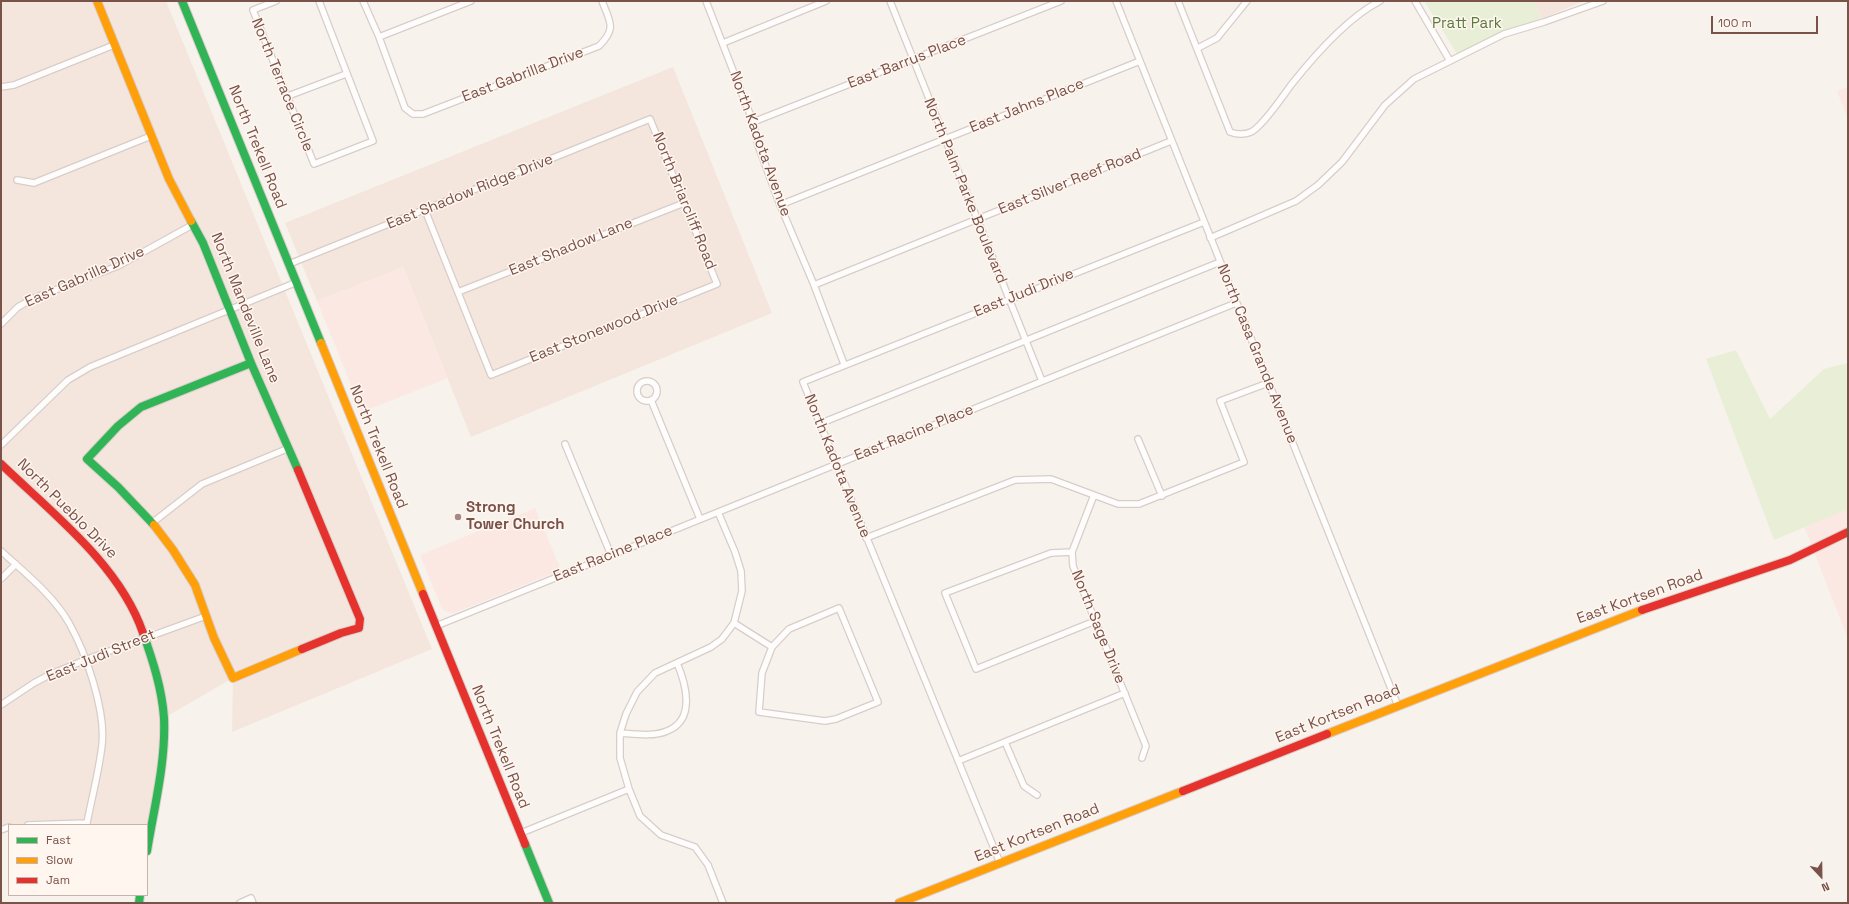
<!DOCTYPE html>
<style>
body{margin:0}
#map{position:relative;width:1849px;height:904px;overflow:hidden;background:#f8f2ed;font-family:"Space Grotesk",sans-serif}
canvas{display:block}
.frame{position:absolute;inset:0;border:2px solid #79524a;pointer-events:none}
.legend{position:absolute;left:8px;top:824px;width:140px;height:72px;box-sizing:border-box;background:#fff6ef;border:1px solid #c9b4ad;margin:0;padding:5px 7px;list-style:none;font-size:12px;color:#79524a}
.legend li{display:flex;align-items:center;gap:8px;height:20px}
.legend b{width:20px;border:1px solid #c9b4ad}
.north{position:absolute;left:1801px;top:856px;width:40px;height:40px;-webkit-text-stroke:3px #fff6ef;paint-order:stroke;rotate:158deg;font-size:11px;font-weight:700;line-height:16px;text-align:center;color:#79524a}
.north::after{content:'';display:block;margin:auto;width:14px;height:18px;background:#79524a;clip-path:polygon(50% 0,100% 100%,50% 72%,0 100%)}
.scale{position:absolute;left:1711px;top:16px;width:107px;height:18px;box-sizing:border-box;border:2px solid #79524a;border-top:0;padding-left:5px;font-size:12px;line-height:14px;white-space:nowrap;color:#79524a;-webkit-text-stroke:3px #fff6ef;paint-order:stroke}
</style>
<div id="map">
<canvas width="1849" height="904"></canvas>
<div class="frame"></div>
<ul class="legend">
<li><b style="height:5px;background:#30b455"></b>Fast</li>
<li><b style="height:5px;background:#ff9f0a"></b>Slow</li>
<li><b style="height:5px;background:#e5322d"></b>Jam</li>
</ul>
<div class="north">N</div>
<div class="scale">100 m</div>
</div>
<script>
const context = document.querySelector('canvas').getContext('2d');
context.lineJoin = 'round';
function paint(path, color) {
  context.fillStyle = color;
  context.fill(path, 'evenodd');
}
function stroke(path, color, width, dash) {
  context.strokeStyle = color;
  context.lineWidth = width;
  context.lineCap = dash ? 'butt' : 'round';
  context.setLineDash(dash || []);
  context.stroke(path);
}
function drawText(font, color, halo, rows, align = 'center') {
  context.font = font + ' "Space Grotesk",sans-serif';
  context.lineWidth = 3;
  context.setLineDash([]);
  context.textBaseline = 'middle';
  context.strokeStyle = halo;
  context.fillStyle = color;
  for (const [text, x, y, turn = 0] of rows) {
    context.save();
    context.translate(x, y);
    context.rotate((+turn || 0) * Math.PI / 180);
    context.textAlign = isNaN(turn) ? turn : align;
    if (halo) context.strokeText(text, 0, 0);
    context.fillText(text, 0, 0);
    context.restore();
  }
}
paint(new Path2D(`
 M1 1H166L432 649 232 732 233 678 164 718 163 754 147 836V825H90L79 823 9 825 1 830Z
 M1534 1H1584L1541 19Z
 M673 67 772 313 471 437 403 267 317 301 285 223Z`), '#f4e6dd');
paint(new Path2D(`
 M1848 87V120L1837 91Z
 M403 267 448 378 362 412 317 301Z
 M535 508 561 570 454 613 447 612 442 609 420 555Z
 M1848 509V639L1804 526Z`), '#fbe8e3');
paint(new Path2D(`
 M1424 1H1534L1541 19 1457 54Z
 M1736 350 1770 419 1824 369 1848 363V509L1774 540 1706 359Z`), '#e9efd7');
const street = new Path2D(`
 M276 1 253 10 314 164 373 141 319 1
 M363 1 379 37 405 108 413 114H423L599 46C617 28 610 22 602 1
 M706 1 753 122 758 145 780 205 814 285 844 364
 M890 1 1042 381
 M1116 1 1398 706
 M1178 1 1230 132C1238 135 1244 135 1251 132 1262 127 1283 96 1291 85 1314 56 1347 18 1380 1
 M1415 1 1450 61
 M379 37 471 1
 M723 43 826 1
 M1198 48 1217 38 1247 1
 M1 87 14 85 114 45
 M288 96 346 74
 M753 122 1061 1
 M17 180 34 183 151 136
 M780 205 1140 61
 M1210 238 1296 201 1318 185 1342 162 1385 105 1414 79 1504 34 1544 22 1603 1
 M289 264 650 119 717 284 491 375 425 210
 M814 285 1171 141
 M458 292 684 203
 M1 324 18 307 34 298 118 266 194 224
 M637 391a10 10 0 1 1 20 0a10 10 0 1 1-20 0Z
 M651 400 700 519
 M819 424 1220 262
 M1138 439 1162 496
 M565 444 611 555
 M1 445 68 380 90 367 297 282
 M1094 495 1072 552 1073 566 1146 746 1142 758
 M718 512 735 552 741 571 742 591 734 623 722 639 711 647 655 673 637 692 626 714 620 733V758L629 789 640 816 661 835 695 847 708 865 723 903
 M152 523 202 484 289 448
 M866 538 1015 480 1051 479 1118 504H1139L1244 462 1220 401 1268 383
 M1 551C25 573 53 595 69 623 86 653 106 711 102 745 99 771 92 797 87 823L28 825
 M1072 552 1051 553 945 593 976 669 1095 621
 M1 579 16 564
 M839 608 878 702 836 719 825 721 759 712 762 673 772 647 789 629Z
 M734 623 772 647
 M436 626 1236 303
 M1 705 34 683 49 675 85 660 206 616
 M620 733C634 734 654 737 667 731 696 720 686 684 677 663
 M1005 742 1024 786 1037 795
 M958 761 1125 693
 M1 830 9 827
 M521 833 629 789
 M1000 863 803 382 1204 222
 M240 903 251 898 253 903`);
const fast = new Path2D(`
 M182 1 321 343
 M191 221 203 243 251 363 298 470
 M154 525 118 487 87 459 118 426 141 407 251 363
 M143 633C153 661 162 689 164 718 166 762 154 808 147 851
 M525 844 549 903
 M139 903 140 895`);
const slow = new Path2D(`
 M97 1 169 179 191 221
 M321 343 423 594
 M154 525 173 550 195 585 214 638 233 678 302 649
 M1327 734 1642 610
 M899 903 1183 791`);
const jam = new Path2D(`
 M1 464C52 513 120 565 143 633
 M298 470 360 619 359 628 341 633 302 649
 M423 594 525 844
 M1642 610 1790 560 1848 532
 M1183 791 1327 734`);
stroke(street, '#d7cdca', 8);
stroke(fast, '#d9ceca', 10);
stroke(slow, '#d9ceca', 10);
stroke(jam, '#d9ceca', 10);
stroke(street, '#fefdfc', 5.5);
stroke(fast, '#30b455', 8);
stroke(slow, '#ff9f0a', 8);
stroke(jam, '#e5322d', 8);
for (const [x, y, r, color] of [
 [458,517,4,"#a58a83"]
]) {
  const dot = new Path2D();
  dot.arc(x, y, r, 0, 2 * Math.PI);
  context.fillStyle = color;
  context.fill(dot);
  stroke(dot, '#fff6ef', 1.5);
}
drawText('15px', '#5b7a3f', '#fff6ef', [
 ["Pratt Park",1467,24]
]);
drawText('15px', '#79524a', '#fff6ef', [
 ["East Barrus Place",907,62,-21],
 ["East Gabrilla Drive",523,75,-21],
 ["North Terrace Circle",282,85,68],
 ["East Jahns Place",1027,106,-22],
 ["North Kadota Avenue",760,144,70],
 ["North Trekell Road",257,147,68],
 ["East Silver Reef Road",1070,182,-22],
 ["North Palm Parke Boulevard",965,191,68],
 ["East Shadow Ridge Drive",470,192,-22],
 ["North Briarcliff Road",684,201,68],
 ["East Shadow Lane",571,247,-22],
 ["East Gabrilla Drive",85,277,-24],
 ["East Judi Drive",1024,293,-22],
 ["North Mandeville Lane",245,308,68],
 ["East Stonewood Drive",604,329,-22],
 ["North Casa Grande Avenue",1257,354,68],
 ["East Racine Place",914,433,-22],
 ["North Trekell Road",378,447,68],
 ["North Kadota Avenue",837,466,68],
 ["North Pueblo Drive",67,509,45],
 ["East Racine Place",613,554,-22],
 ["East Kortsen Road",1640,597,-20],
 ["North Sage Drive",1098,627,68],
 ["East Judi Street",101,656,-22],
 ["East Kortsen Road",1338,714,-22],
 ["North Trekell Road",500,747,68],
 ["East Kortsen Road",1037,833,-22]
]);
drawText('bold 15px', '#79524a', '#fff6ef', [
 ["Strong",466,508],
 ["Tower Church",466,525]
], 'left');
</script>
